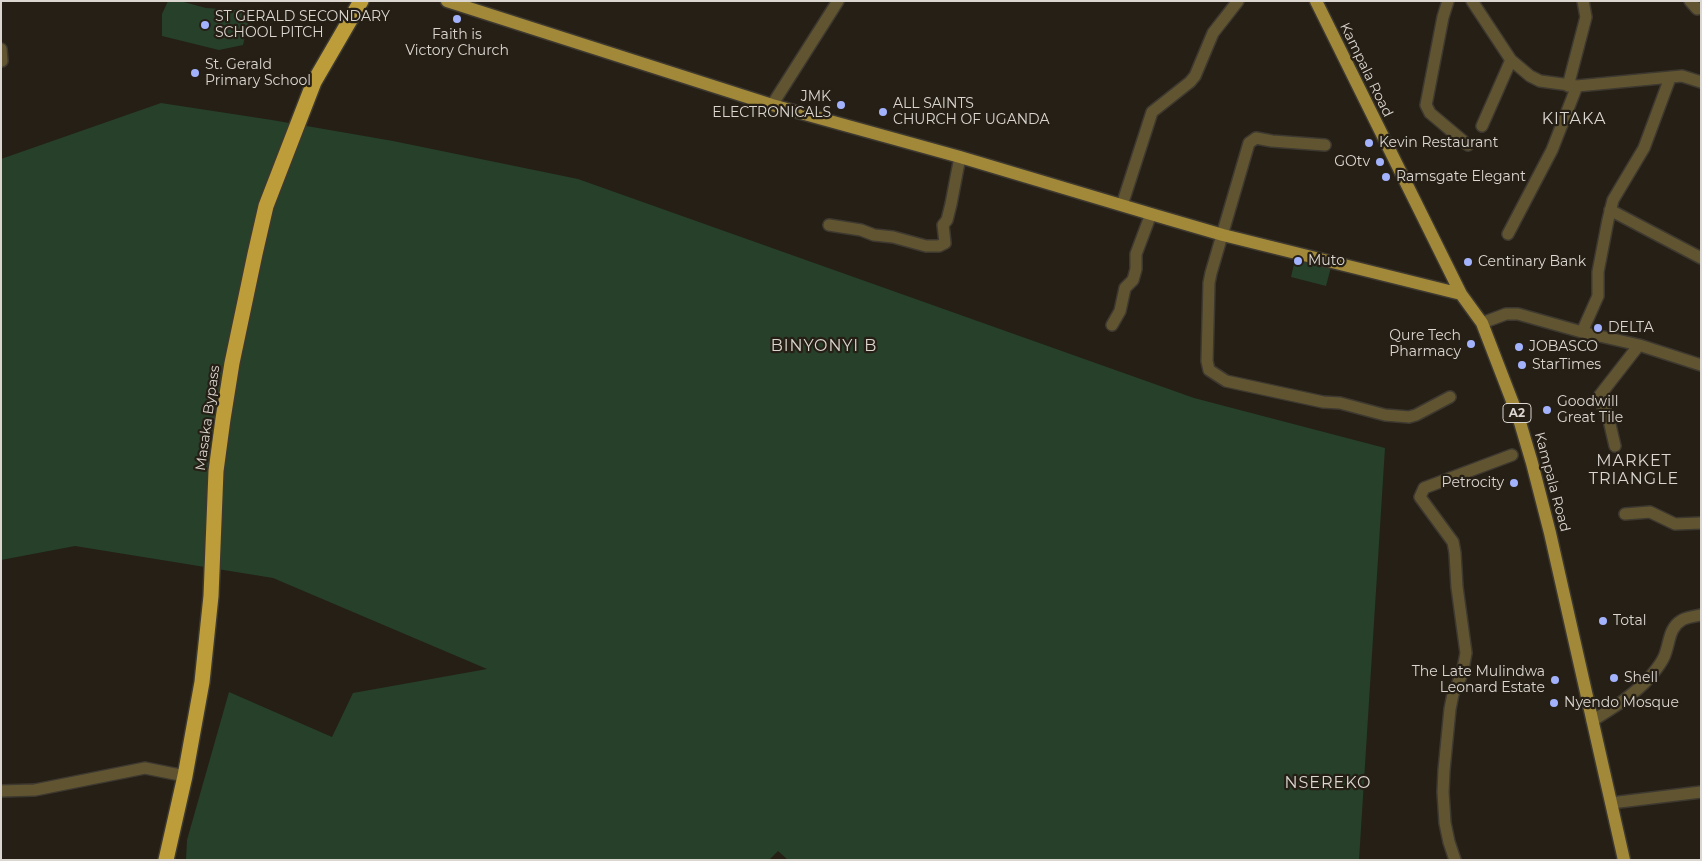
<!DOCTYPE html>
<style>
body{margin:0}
#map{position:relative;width:1702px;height:861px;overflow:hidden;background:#251f16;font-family:Montserrat,sans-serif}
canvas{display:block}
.frame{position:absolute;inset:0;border:2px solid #dbd6d0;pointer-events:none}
</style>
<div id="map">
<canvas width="1702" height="861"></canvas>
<div class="frame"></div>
</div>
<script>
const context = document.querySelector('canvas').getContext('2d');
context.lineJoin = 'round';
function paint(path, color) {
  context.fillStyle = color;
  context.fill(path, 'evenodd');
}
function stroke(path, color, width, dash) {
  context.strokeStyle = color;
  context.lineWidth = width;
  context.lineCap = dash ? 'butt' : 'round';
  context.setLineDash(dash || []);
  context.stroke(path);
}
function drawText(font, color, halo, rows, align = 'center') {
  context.font = font + ' Montserrat,sans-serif';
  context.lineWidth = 4.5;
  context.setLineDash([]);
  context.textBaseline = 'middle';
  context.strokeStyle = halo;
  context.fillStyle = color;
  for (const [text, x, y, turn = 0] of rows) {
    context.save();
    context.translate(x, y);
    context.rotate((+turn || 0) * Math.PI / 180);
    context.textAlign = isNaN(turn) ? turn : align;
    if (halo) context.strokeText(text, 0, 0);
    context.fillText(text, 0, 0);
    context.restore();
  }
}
paint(new Path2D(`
 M168 1H180L206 8 251 11 243 45 219 50 162 36V14Z
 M161 103 272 120 393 141 578 179 1194 398 1385 448 1359 860H788L778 851 769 860H186L187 840 229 692 332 737 353 693 487 669 273 578 75 546 1 560V159Z
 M1303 261 1331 267 1326 286 1291 277 1294 264 1302 265Z`), '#26402a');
const minor = new Path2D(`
 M1448 1 1443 17 1426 105 1430 113 1468 145
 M1472 1 1511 60 1530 76 1540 81 1577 86 1682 76 1701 82
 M1690 1 1697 9 1701 8
 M1 49 2 61
 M1568 86 1586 17 1583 1
 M772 105 838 1
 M1482 126 1511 60
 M1325 145 1272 141 1256 138 1249 143 1211 273 1209 283 1207 361 1209 370 1226 381 1323 402 1340 403 1385 415 1409 417 1416 415 1450 397
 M1122 205 1152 112 1190 82 1195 76 1213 33 1238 1
 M1610 210 1701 258
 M829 225 861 230 874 235 893 237 926 246H939L945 243 943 225 947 220 951 204 960 157
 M1508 234 1552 150 1577 86
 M1482 323 1506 314H1518L1582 332 1639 345 1701 365
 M1112 325 1120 311 1125 288 1133 280 1136 269V254L1151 214
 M1582 332 1598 296V272L1608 220 1613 200 1644 148 1670 78
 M1615 446 1608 416 1599 399 1600 395 1639 345
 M1625 514 1650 512 1675 524 1701 523
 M1592 721C1613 708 1634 695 1650 677 1655 671 1661 664 1664 657 1670 644 1668 628 1682 620 1687 617 1695 616 1701 615
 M1 791 35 790 145 768 185 776
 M1611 803 1701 792
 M1455 860 1449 842 1445 823 1443 792 1444 770 1450 709 1453 694 1462 674 1466 653 1457 587 1455 553 1453 542 1420 497 1424 488 1512 455`);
const major = new Path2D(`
 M447 1 772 105 960 157 1151 214 1223 235 1461 294
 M1316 1 1461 294 1482 323 1519 419 1532 463 1550 533 1624 860`);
const highway = new Path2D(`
 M166 860 185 776 202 682 211 596 216 471 223 419 232 363 255 254 266 206 314 82 361 1`);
stroke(minor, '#3e3930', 14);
stroke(major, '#3e3930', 15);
stroke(highway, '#3e3930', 18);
stroke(minor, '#615531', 11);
stroke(major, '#a28939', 12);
stroke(highway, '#bc9d3a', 15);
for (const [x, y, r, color] of [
 [457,19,5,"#a3b2fd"],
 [205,25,5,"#a3b2fd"],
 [195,73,5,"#a3b2fd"],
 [841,105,5,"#a3b2fd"],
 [883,112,5,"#a3b2fd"],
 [1369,143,5,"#a3b2fd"],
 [1380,162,5,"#a3b2fd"],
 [1386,177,5,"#a3b2fd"],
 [1298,261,5,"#a3b2fd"],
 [1468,262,5,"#a3b2fd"],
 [1598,328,5,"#a3b2fd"],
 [1471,344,5,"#a3b2fd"],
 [1519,347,5,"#a3b2fd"],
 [1522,365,5,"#a3b2fd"],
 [1547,410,5,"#a3b2fd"],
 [1514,483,5,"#a3b2fd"],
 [1603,621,5,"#a3b2fd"],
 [1614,678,5,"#a3b2fd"],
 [1555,680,5,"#a3b2fd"],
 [1554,703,5,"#a3b2fd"]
]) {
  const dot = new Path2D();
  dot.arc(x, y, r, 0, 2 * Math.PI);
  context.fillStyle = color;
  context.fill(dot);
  stroke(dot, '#251f16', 2);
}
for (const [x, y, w] of [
 [1517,413,28]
]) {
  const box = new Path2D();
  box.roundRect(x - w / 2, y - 9.5, w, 19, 4);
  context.fillStyle = '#251f16';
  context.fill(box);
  stroke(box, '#dbd6d0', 1);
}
drawText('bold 12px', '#dbd6d0', null, [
 ["A2",1517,413]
]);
drawText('14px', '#dbd6d0', '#251f16', [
 ["ST GERALD SECONDARY",215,17],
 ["SCHOOL PITCH",215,33],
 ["Faith is",457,35,"center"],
 ["Victory Church",457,51,"center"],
 ["St. Gerald",205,65],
 ["Primary School",205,81],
 ["JMK",831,97,"right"],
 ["ELECTRONICALS",831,113,"right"],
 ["ALL SAINTS",893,104],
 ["CHURCH OF UGANDA",893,120],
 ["Kevin Restaurant",1379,143],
 ["GOtv",1370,162,"right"],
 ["Ramsgate Elegant",1396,177],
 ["Muto",1308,261],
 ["Centinary Bank",1478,262],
 ["DELTA",1608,328],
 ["Qure Tech",1461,336,"right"],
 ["Pharmacy",1461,352,"right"],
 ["JOBASCO",1529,347],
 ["StarTimes",1532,365],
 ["Goodwill",1557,402],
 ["Great Tile",1557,418],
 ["Petrocity",1504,483,"right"],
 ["Total",1613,621],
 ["The Late Mulindwa",1545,672,"right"],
 ["Leonard Estate",1545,688,"right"],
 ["Shell",1624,678],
 ["Nyendo Mosque",1564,703]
], 'left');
drawText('14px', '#dbd6d0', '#251f16', [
 ["Kampala Road",1366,70,64],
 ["Masaka Bypass",208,418,-82],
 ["Kampala Road",1552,482,75]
]);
context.letterSpacing = '1px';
drawText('16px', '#dbd6d0', '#251f16', [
 ["KITAKA",1574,119],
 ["BINYONYI B",824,346],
 ["MARKET",1634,461],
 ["TRIANGLE",1634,479],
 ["NSEREKO",1328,783]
]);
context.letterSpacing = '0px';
</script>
